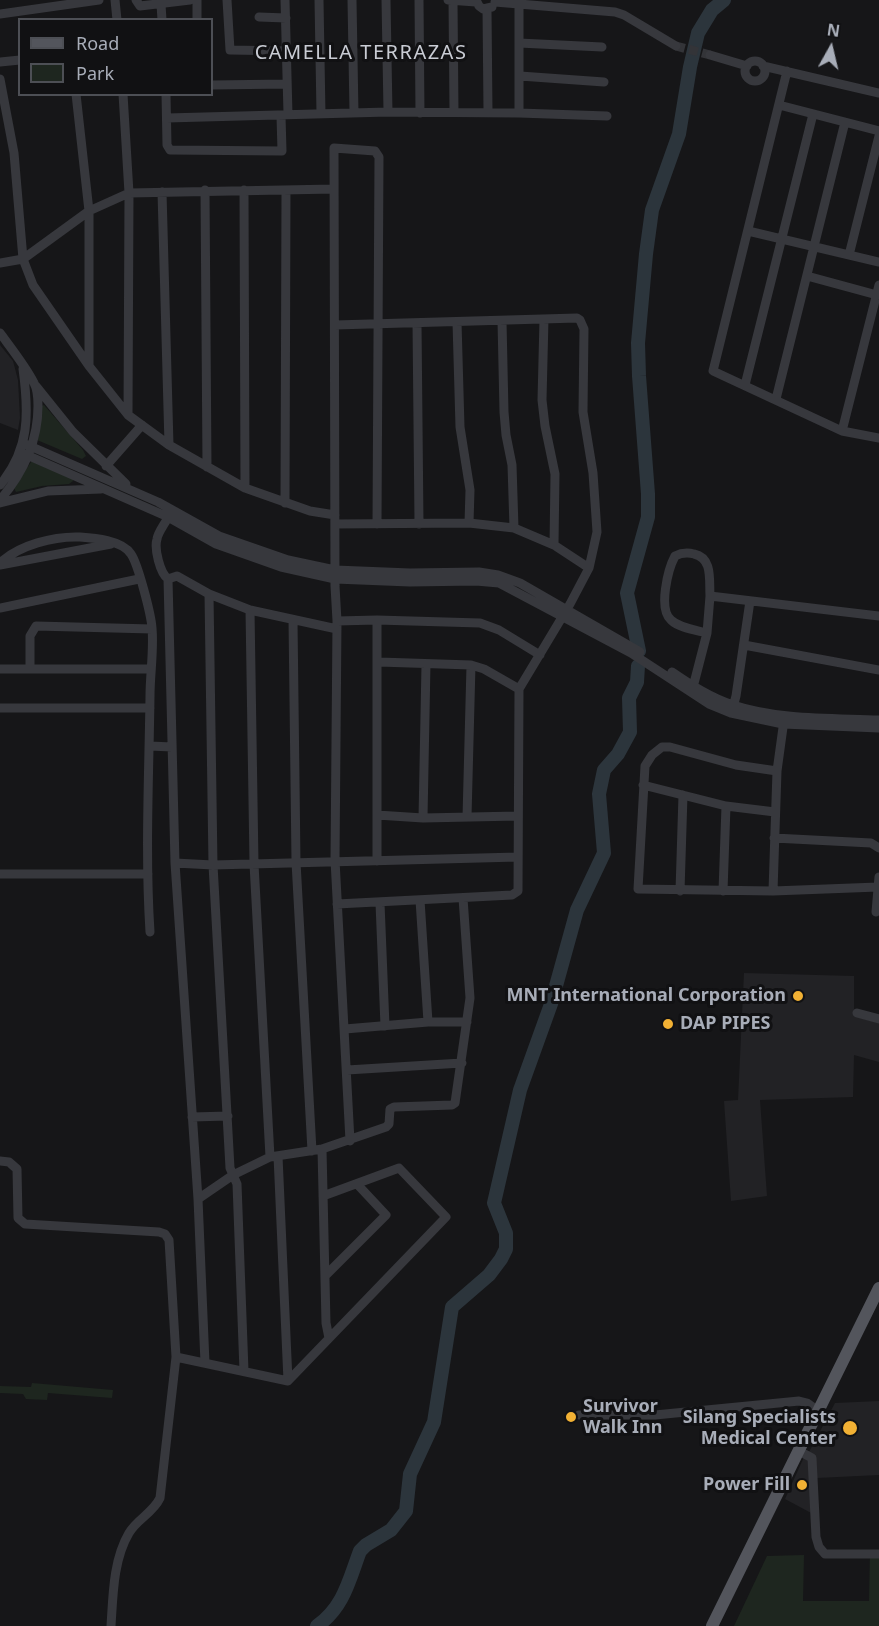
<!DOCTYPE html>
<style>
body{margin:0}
#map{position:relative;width:879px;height:1626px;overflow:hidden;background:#161618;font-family:"Noto Sans",sans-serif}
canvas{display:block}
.legend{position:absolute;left:18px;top:18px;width:195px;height:78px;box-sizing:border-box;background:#111113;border:2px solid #4d4f55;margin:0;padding:8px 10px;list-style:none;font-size:18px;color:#a8adb8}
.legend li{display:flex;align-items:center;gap:12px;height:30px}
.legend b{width:30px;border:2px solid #4d4f55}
.north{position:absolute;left:801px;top:18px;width:60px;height:60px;-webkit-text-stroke:4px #111113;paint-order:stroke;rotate:8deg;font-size:16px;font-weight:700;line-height:24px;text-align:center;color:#a8adb8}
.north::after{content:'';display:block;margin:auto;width:21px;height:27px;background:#a8adb8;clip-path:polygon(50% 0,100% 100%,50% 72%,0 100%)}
</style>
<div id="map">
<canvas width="879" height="1626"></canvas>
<ul class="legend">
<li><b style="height:8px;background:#53555c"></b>Road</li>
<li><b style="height:16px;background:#1e261f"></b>Park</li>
</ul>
<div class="north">N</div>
</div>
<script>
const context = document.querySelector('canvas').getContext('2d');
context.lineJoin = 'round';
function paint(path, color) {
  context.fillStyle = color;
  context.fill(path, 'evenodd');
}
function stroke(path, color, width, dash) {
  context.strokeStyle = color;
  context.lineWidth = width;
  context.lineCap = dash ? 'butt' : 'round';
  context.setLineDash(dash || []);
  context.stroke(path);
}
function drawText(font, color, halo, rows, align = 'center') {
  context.font = font + ' "Noto Sans",sans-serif';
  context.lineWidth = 6;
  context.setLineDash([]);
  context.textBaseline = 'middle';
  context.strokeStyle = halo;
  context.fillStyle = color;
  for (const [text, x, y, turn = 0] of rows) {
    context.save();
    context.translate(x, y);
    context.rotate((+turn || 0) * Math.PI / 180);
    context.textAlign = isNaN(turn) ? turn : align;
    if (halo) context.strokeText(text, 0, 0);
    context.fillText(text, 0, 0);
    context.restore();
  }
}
paint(new Path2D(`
 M0 345 13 361 18 380 20 418 18 430 0 423Z
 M744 973 854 976V1016L879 1023V1062L854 1055 853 1097 760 1100 767 1196 731 1201 724 1101 738 1100Z
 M879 1401V1475L817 1478 809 1452 835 1403Z
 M804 1457 809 1459 813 1514 785 1499Z`), '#222225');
paint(new Path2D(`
 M44 405 83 450 86 456 82 459 37 440 41 406Z
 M33 459 72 476 73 481 69 484 42 486 16 492 14 488Z
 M32 1383 113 1390 112 1398 48 1393 47 1400 26 1399 23 1394 0 1393V1386L31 1387Z
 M870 1551H879V1626H734L767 1556 804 1555 803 1601H869Z`), '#1e261f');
stroke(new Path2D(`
 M639 651 627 593 648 517V494L639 376 638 343 646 254 652 210 679 134 690 67 698 33 712 10 724 0
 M317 1626C344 1607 349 1580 360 1551L366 1545 391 1530 406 1511 410 1474 434 1422 452 1307 489 1275 501 1259 506 1249V1233L494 1203 520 1090 551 1004 577 910 604 853 599 794 604 770 618 754 630 732 629 698 637 682 638 666`), '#2c353c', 14);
stroke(new Path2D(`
 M676 46 710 55`), '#333438', 9, [9, 4.5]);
stroke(new Path2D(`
 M115 0 117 20
 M136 0 140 6 190 0
 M227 0 230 50 287 51
 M285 0 288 114
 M319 0 321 114
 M352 0 354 113
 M386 0 388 112
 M419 0 420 113
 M448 0 476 2
 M453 0 454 112
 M476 0 479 6 483 9 492 7
 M495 2 615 12 624 15 676 46
 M161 4 162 20
 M519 4V113
 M487 9 488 112
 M0 14 99 0
 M259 17 286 18
 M197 20V0
 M519 43 602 47
 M710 55 747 66
 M745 71a10 10 0 1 1 20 0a10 10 0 1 1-20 0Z
 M0 62 20 60
 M763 66 879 93
 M787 71 713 371 842 431 879 438
 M520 76 604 82
 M0 79 14 153 23 259 33 285 89 366 128 415 169 445 245 488 310 511 335 515
 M212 85 287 84
 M76 94 89 211V366
 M123 94 129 193 128 415
 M166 94 167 145 170 150 282 151 281 116
 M779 105 879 131
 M167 118 388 112 519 113 607 116
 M205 190 207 467
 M244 190 245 488
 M162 192 169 445
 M748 231 879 262
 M849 255 879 136
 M0 263 23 259 89 211 129 193 334 189
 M807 276 877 295
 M544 319 542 400 545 426 555 474 554 545
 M502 321 504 412 506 435 512 465 514 528
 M457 322 460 427 470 490 469 523
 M417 323 419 524
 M335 325 577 318 580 320 584 329 583 412 593 473 597 532 589 568 570 604 519 689 518 891 512 895 337 904
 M0 333C11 348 26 367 34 383 38 390 38 399 38 406 38 443 23 473 0 500
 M745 385 813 114
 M36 386 73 432 126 484
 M776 399 845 122
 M842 431 879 285
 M23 443 158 502 219 536 288 560 335 570 410 573 479 572 498 575 520 583 640 652
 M20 452 168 517 216 544 281 567 335 579 410 582 476 581 499 583 631 653 709 704 731 713 783 724 879 728
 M106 466 142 425
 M0 485C30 449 29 413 23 369
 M0 503 48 491 101 489
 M285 503 286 190
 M168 517C165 524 158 532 157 539 154 549 160 573 168 579L175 863 198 1199 205 1363
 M335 524 469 523 514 528 554 545 589 568
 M0 563C19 545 54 536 80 537 94 538 122 540 131 554 138 564 151 614 152 628 154 650 150 674 150 696 149 774 145 854 150 932
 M0 565 111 544
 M168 579 177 576 209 594 250 610 337 629
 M209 594 213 865 230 1168 237 1184 244 1371
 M0 608 139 579
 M250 610 254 864 270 1157
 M293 620 296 862 312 1151
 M337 621 377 620 480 623 499 630 540 655
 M707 633C696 630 679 628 671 620 658 609 668 569 675 556 681 553 686 552 694 554 713 558 709 580 710 596
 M744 645 879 670
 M379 662 471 665 484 669 519 689
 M0 669H150
 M30 669V636L36 626 152 629
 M672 672C691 685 711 698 733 705 778 720 832 718 879 720
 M692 691 707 633 710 596 879 616
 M0 708H150
 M732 711 736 696 750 601
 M150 746 172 747
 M777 771 736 765 670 747H662L652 755 645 766 638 889 773 891 878 887
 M643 785 726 806 775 812
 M377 815 423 818 518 816
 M467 817 471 665
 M423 818 426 664
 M774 838 871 843 879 848
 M377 861V620
 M175 863 213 865 518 857
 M0 874H148
 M680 891 683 795
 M723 891 726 806
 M773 891 777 771 784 720
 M420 900 428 1022
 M380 903 385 1026
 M876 912 879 877
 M857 1013 879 1019
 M345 1029 428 1022H467
 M347 1070 462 1063
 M192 1117 228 1116
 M350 1141 335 860 337 621 335 586 334 148 375 151 379 157 377 524
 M322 1149 326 1323 329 1338
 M278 1156 288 1381
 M0 1161 9 1162 17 1169 18 1218 25 1224 159 1232 165 1234 169 1240 176 1357 160 1498C153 1513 137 1519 129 1533 113 1560 113 1596 111 1626
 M198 1199 233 1175 270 1157 322 1149 386 1127 389 1124 390 1109 394 1107 452 1105 455 1103 470 998 463 898
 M325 1276 386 1215 357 1184
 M176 1357 288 1381
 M288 1381 446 1217 399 1168 323 1196
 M579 1415H655L799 1401 807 1403 818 1411
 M799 1451 812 1458 816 1537 819 1547 825 1554H879`), '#37383d', 9);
stroke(new Path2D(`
 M712 1626 879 1288`), '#53555c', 12);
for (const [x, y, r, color] of [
 [798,996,6,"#f2b134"],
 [668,1024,6,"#f2b134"],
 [571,1417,6,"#f2b134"],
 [850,1428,8,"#f2b134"],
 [802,1485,6,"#f2b134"]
]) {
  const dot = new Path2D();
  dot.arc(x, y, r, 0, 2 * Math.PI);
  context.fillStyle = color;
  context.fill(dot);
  stroke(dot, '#111113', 2);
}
drawText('bold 18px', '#a8adb8', '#111113', [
 ["MNT International Corporation",786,996],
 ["DAP PIPES",680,1024,"left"],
 ["Survivor",583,1407,"left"],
 ["Walk Inn",583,1428,"left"],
 ["Silang Specialists",836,1418],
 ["Medical Center",836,1439],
 ["Power Fill",790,1485]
], 'right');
context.letterSpacing = '1.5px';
drawText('20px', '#c9ccd4', '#111113', [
 ["CAMELLA TERRAZAS",361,53]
]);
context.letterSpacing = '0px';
</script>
